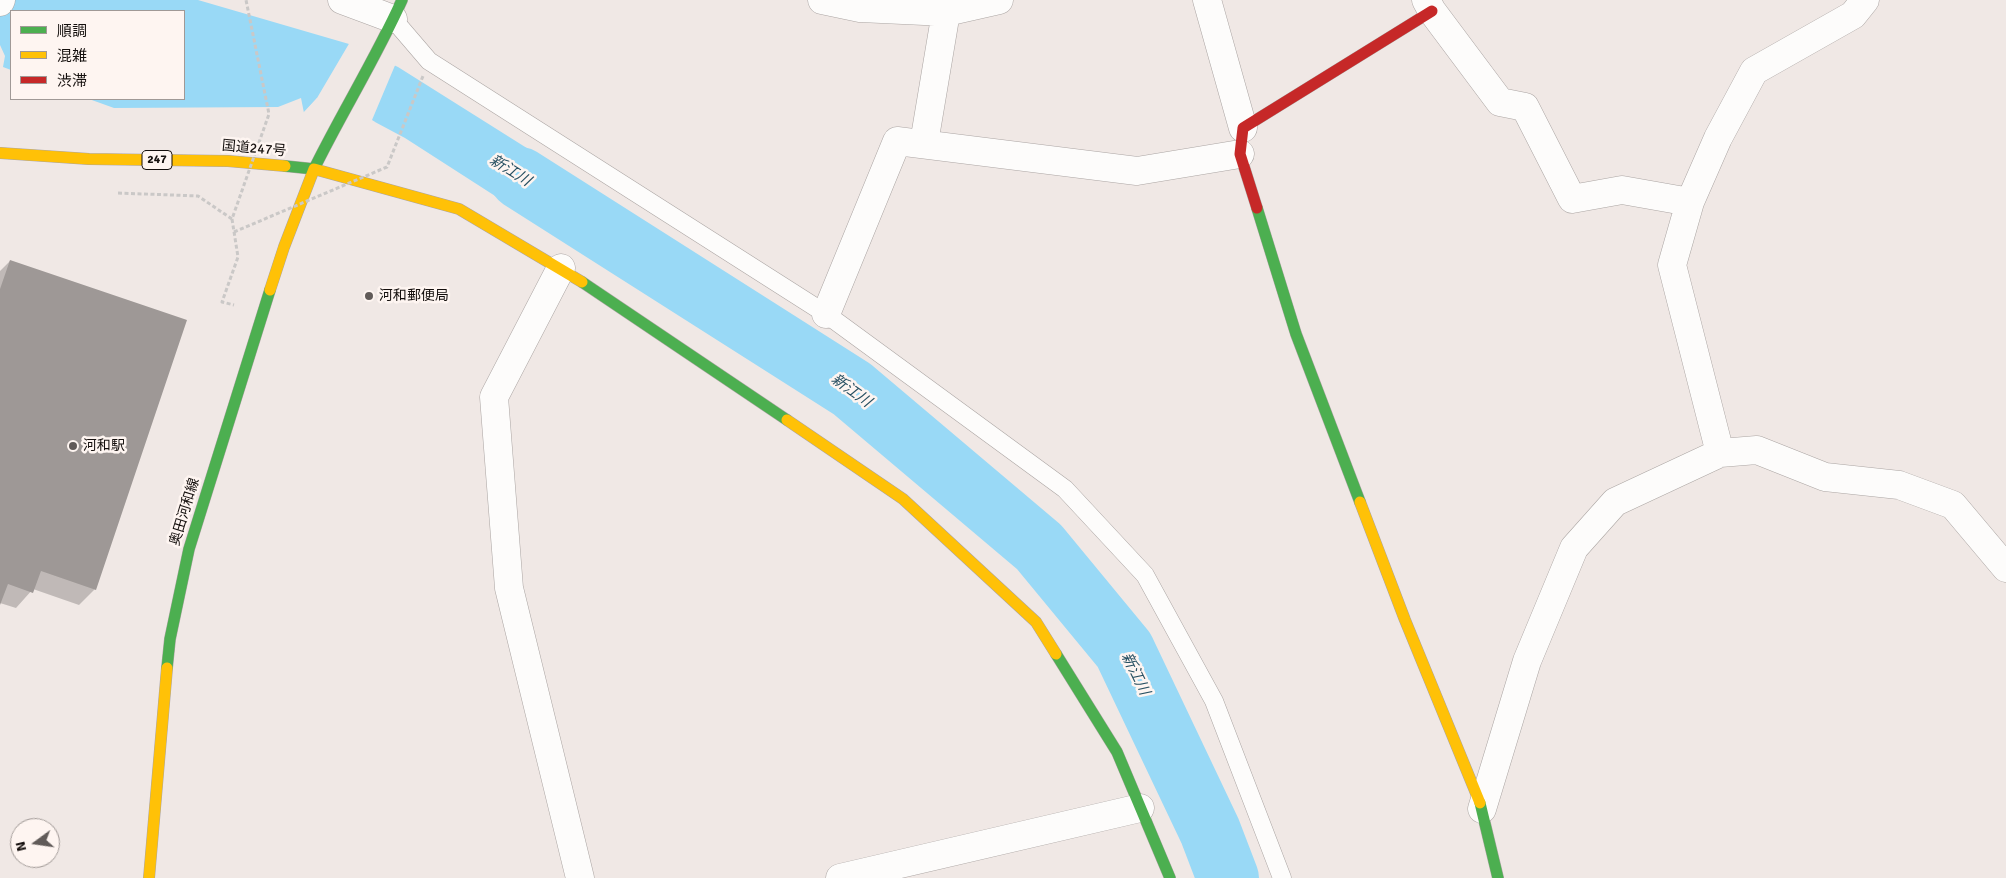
<!DOCTYPE html>
<meta charset="utf-8">
<style>
body{margin:0}
#map{position:relative;width:2006px;height:878px;overflow:hidden;background:#f0e8e5;font-family:Signika,"Noto Sans JP",sans-serif}
canvas{display:block}
.legend{position:absolute;left:10px;top:10px;width:175px;height:90px;box-sizing:border-box;background:#fef5f1;border:1px solid #a09996;margin:0;padding:6px 9px;list-style:none;font-size:15px;color:#140f0d}
.legend li{display:flex;align-items:center;gap:10px;height:25px}
.legend b{width:25px;border:1px solid #a09996}
.north{position:absolute;left:10px;top:818px;width:50px;height:50px;box-sizing:border-box;background:#fef5f1;border:1px solid #a09996;border-radius:50%;rotate:256deg;font-size:14px;font-weight:700;line-height:20px;text-align:center;color:#140f0d}
.north::after{content:'';display:block;margin:auto;width:18px;height:22px;background:#615b59;clip-path:polygon(50% 0,100% 100%,50% 72%,0 100%)}
</style>
<div id="map">
<canvas width="2006" height="878"></canvas>
<ul class="legend">
<li><b style="height:6px;background:#4caf50"></b>順調</li>
<li><b style="height:6px;background:#ffc107"></b>混雑</li>
<li><b style="height:6px;background:#c62828"></b>渋滞</li>
</ul>
<div class="north">N</div>
</div>
<script>
const context = document.querySelector('canvas').getContext('2d');
context.lineJoin = 'round';
function paint(path, color) {
  context.fillStyle = color;
  context.fill(path, 'evenodd');
}
function stroke(path, color, width, dash) {
  context.strokeStyle = color;
  context.lineWidth = width;
  context.lineCap = dash ? 'butt' : 'round';
  context.setLineDash(dash || []);
  context.stroke(path);
}
function drawText(font, color, halo, rows, align = 'center') {
  context.font = font + ' Signika,"Noto Sans JP",sans-serif';
  context.lineWidth = 5;
  context.setLineDash([]);
  context.textBaseline = 'middle';
  context.strokeStyle = halo;
  context.fillStyle = color;
  for (const [text, x, y, turn = 0] of rows) {
    context.save();
    context.translate(x, y);
    context.rotate((+turn || 0) * Math.PI / 180);
    context.textAlign = isNaN(turn) ? turn : align;
    if (halo) context.strokeText(text, 0, 0);
    context.fillText(text, 0, 0);
    context.restore();
  }
}
paint(new Path2D(`
 M0 0H198L349 44 398 67 611 201 576 248 405 138 375 122 317 98 304 113 301 98 278 107 114 108 89 99H184V11H11V70L3 67 5 56 0 45Z`), '#99d9f6');
paint(new Path2D(`
 M350 42 396 63 372 120 375 122 374 125 318 101 304 115 302 114 317 98Z`), '#f0e8e5');
paint(new Path2D(`
 M10 261 95 589 79 605 33 589 16 608 0 603V271Z`), '#0003');
stroke(new Path2D(`
 M520 178 852 389 1039 547 1124 650 1210 831 1228 878`), '#99d9f6', 62);
paint(new Path2D(`
 M10 260 187 320 96 590 41 571 33 593 8 584 0 605V289Z`), '#9e9896');
const lane = new Path2D(`
 M393 19 429 61 826 314 1065 489 1145 575 1214 701 1282 878`);
const street = new Path2D(`
 M342 0 393 19
 M822 0 860 8 946 12 999 0
 M1207 0 1243 128
 M1426 0 1432 11 1500 102 1525 107 1572 199 1622 190 1690 202
 M0 2 1 0
 M924 143 946 12
 M561 268 494 397 509 588 580 878
 M826 314 897 141 1137 171 1240 154
 M1720 453 1672 265 1690 202 1718 138 1754 71 1853 15 1865 0
 M1482 809 1527 661 1574 548 1615 502 1720 453 1757 450 1825 477 1899 485 1953 505 2006 568
 M840 878 1140 808`);
const fast = new Path2D(`
 M285 166 314 169C342 112 376 58 402 0
 M1257 208 1296 334 1360 502
 M582 282 787 420
 M1056 654 1117 752 1170 878
 M167 668 170 639 189 549 270 290
 M1480 803 1498 878`);
const slow = new Path2D(`
 M0 153 89 159 228 161 285 166
 M270 290 284 247 314 169 459 209 582 282
 M787 420 903 499 1036 622 1056 654
 M1360 502 1405 620 1480 803
 M149 878 167 668`);
const jam = new Path2D(`
 M1257 208 1240 154 1243 128 1432 11`);
stroke(lane, '#aba5a3', 19);
stroke(street, '#aba5a3', 29);
stroke(fast, '#aba5a3', 12);
stroke(slow, '#aba5a3', 12);
stroke(jam, '#aba5a3', 12);
stroke(new Path2D(`
 M232 219 238 257 222 302 234 305`), '#cac8c7', 3, [4, 2.5]);
stroke(lane, '#fdfcfb', 18);
stroke(street, '#fdfcfb', 28);
stroke(fast, '#4caf50', 11);
stroke(slow, '#ffc107', 11);
stroke(jam, '#c62828', 11);
stroke(new Path2D(`
 M118 193 198 196 232 219 269 114 246 0
 M234 232 387 167 423 76`), '#cac8c7', 3, [4, 2.5]);
for (const [x, y, r, color] of [
 [369,296,5,"#615b59"],
 [73,446,5,"#615b59"]
]) {
  const dot = new Path2D();
  dot.arc(x, y, r, 0, 2 * Math.PI);
  context.fillStyle = color;
  context.fill(dot);
  stroke(dot, '#fef5f1', 2);
}
for (const [x, y, w] of [
 [157,160,30]
]) {
  const box = new Path2D();
  box.roundRect(x - w / 2, y - 9.5, w, 19, 4);
  context.fillStyle = '#fef5f1';
  context.fill(box);
  stroke(box, '#140f0d', 1);
}
drawText('bold 12px', '#140f0d', null, [
 ["247",157,160]
]);
drawText('14px', '#140f0d', '#fef5f1', [
 ["国道247号",254,149,5],
 ["奥田河和線",185,512,-73]
]);
drawText('14px', '#140f0d', '#fef5f1', [
 ["河和郵便局",379,296],
 ["河和駅",83,446]
], 'left');
drawText('italic 15px', '#275062', '#fef5f1', [
 ["新江川",510,171,32],
 ["新江川",851,391,36],
 ["新江川",1135,674,64]
]);
</script>
